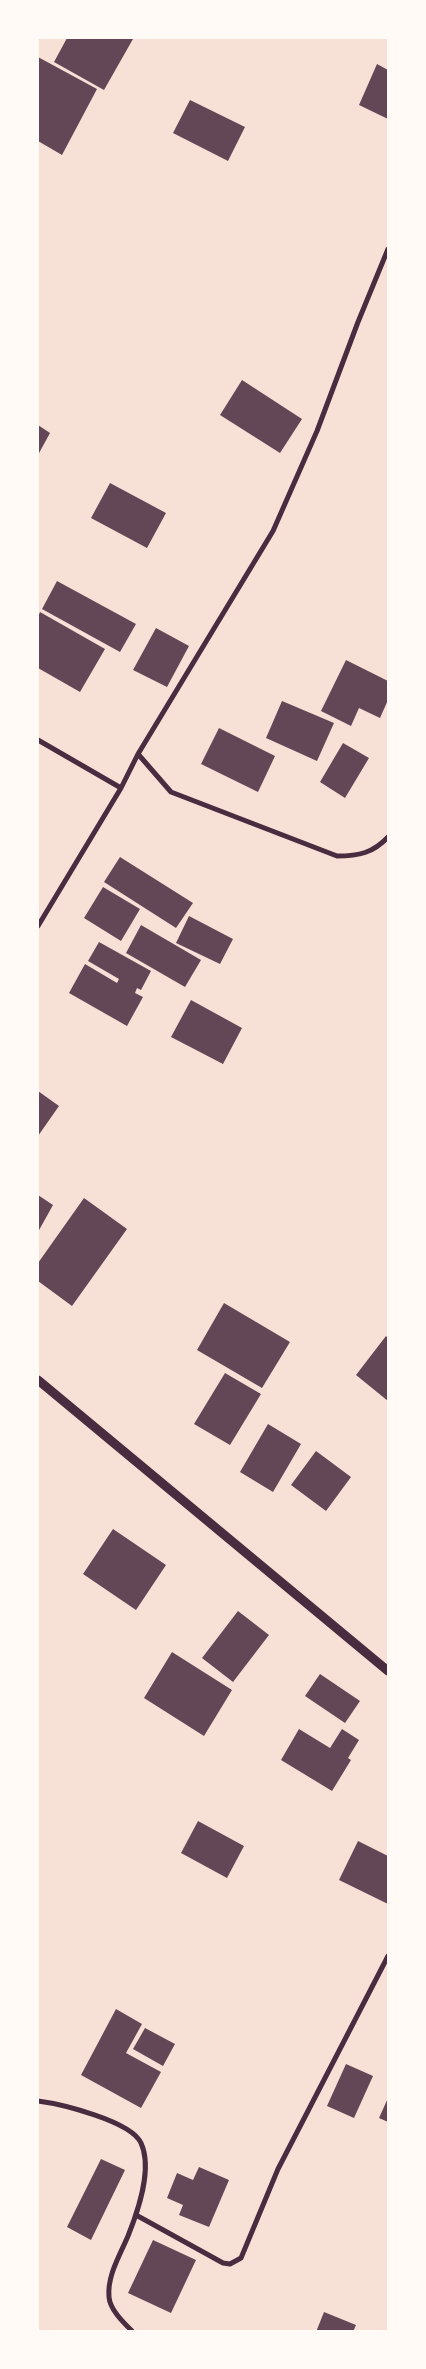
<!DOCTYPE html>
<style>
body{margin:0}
#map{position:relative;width:426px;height:2369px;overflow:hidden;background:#f7e1d7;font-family:"Libre Baskerville",serif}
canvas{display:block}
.frame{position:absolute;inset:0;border:39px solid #fffaf5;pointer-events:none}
</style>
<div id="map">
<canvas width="426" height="2369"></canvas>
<div class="frame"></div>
</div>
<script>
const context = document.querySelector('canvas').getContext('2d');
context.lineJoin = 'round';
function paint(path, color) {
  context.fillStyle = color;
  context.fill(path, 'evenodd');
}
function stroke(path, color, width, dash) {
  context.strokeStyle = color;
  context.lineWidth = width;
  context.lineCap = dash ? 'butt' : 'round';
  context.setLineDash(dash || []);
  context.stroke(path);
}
paint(new Path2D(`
 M67 38H129L133 39 104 90 54 62Z
 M38 57 97 89 62 155 38 141Z
 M377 64 388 70V119L359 105Z
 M190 100 245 127 228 161 173 133Z
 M242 380 302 419 280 453 220 415Z
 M38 425 50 433 38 455Z
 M110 483 166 513 147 548 91 518Z
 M57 581 136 624 120 652 42 609Z
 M40 612 105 649 80 692 38 668V617Z
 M156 628 189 646 167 687 133 670Z
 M346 660 388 681V700L380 718 359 708 351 726 321 711Z
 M282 701 334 723 317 761 266 738Z
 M219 728 275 756 258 792 201 764Z
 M343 743 369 758 345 798 320 782Z
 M120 857 193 903 176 928 104 882Z
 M103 887 140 909 121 941 84 918Z
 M189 916 233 939 220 964 176 943Z
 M141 925 201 960 185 987 126 953Z
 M99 942 151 971 141 990 137 988 135 993 143 997 127 1026 69 993 85 964 117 983 119 979 88 961Z
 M191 1000 242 1028 223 1064 171 1037Z
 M38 1091 59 1106 38 1136Z
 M38 1195 53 1205 38 1232Z
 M84 1198 127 1229 72 1306 38 1281V1263Z
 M224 1303 290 1342 262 1388 197 1350Z
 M386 1336 388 1338V1401L356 1375Z
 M225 1373 261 1394 230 1445 194 1424Z
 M268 1424 301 1444 273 1492 240 1472Z
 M316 1451 351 1477 326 1511 291 1485Z
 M113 1529 166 1565 136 1610 83 1574Z
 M238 1611 269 1635 233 1682 202 1658Z
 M172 1652 232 1690 204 1736 144 1698Z
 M320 1674 360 1701 345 1723 305 1696Z
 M299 1729 330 1748 342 1729 359 1740 348 1758 351 1760 332 1791 281 1760Z
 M198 1821 244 1846 227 1878 181 1853Z
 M358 1841 388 1856V1904L339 1880Z
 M116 2009 142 2024 126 2053 161 2072 141 2108 81 2075Z
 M145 2028 175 2044 163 2066 133 2049Z
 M346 2064 373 2076 354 2118 327 2106Z
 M388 2098V2122L379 2118Z
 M101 2159 125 2170 91 2240 67 2227Z
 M199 2167 229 2180 209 2227 179 2215 183 2205 167 2198 177 2173 193 2180Z
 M153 2240 196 2260 171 2313 128 2293Z
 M324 2312 356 2325 353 2332H316Z`), '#644757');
stroke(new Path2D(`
 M38 740 121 788
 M138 754 171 792 337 856C359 856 373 853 388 837
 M38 926 121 788 138 754 273 531 317 431 358 322 388 249
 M38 2101C61 2104 131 2121 141 2143 153 2169 138 2211 128 2236 120 2255 107 2276 109 2297 110 2310 124 2323 133 2332
 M136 2215 223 2263 230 2264 241 2258 278 2169 388 1956`), '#4a2c40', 5);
stroke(new Path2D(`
 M38 1380 388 1671`), '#4a2c40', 9);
</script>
